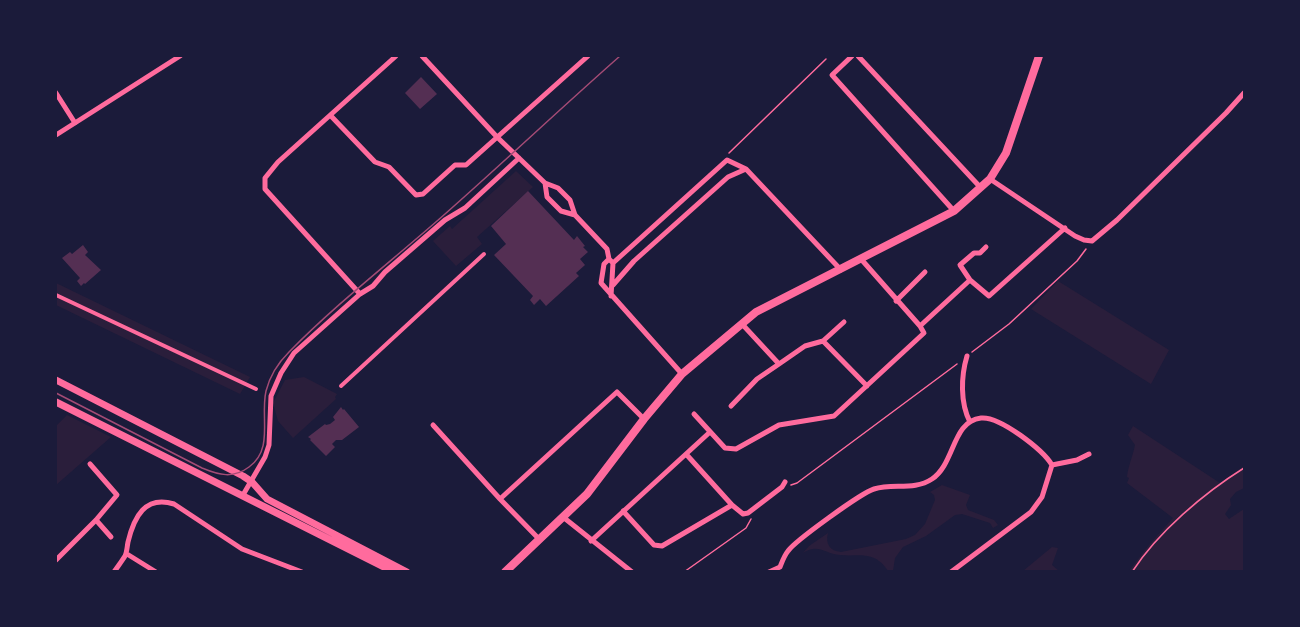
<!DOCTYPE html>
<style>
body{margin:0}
#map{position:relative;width:1300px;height:627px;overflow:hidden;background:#1b1b3a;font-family:"IBM Plex Serif",serif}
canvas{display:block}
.frame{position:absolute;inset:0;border:57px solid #1b1b3a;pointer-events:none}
</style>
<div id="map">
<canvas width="1300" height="627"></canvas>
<div class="frame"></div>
</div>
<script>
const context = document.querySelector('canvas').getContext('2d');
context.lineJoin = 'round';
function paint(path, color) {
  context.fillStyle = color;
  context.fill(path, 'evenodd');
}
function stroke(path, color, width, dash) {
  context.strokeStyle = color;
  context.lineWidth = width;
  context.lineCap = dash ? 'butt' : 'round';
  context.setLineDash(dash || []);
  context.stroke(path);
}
paint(new Path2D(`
 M516 171 533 187 477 237 482 244 456 266 433 241 450 226 452 229Z
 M1058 281 1169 350 1151 384 1031 309Z
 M56 283 250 377 240 394 56 305Z
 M304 377 337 394 335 397 336 399 293 438 278 421 273 403 285 380Z
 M67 415 111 437 56 485V426Z
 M1133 426 1220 483 1244 466V488L1236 492 1230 499 1231 505 1225 514 1229 519 1244 509V571H1129L1149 545 1173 518 1127 483 1129 478 1127 477C1128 466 1133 456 1135 445L1128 435Z
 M942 485 970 495 966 505 968 510 994 520 998 525 993 528 990 523 962 514 955 515 926 536 903 547 895 558 893 571H888C874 550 860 557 840 555 825 554 818 543 803 553L809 546 828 533C825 544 830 551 841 552L906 539 915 535 925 524 935 500 934 495 930 492Z
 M1052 547 1058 548 1052 565 1059 571H1023Z`), '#2a1e3b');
paint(new Path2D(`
 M421 77 437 94 420 109 405 93Z
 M528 191 574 240 577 236 585 246 583 247 588 252 580 259 585 265 576 273 579 276 546 306 540 299 534 305 530 300 533 296 494 255 506 244 491 226Z
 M83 245 88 252 85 255 101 270 85 284 84 283 81 286 77 281 80 278 62 258 70 252 72 254Z
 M341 407 343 410 344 409 359 427 342 440H336L332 444 335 447 326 456 310 440 311 439 308 437 325 424 326 425 330 424 335 420 333 417Z`), '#542f53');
stroke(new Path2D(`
 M729 153 826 59
 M972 352 1009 324 1077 261 1086 249
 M791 485 797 483 957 364
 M684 572 746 528 751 519
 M1132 572C1158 532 1204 493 1244 468`), '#ff6b9d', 1.5);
stroke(new Path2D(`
 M56 295 256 389
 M341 386 484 254`), '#ff6b9d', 4);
stroke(new Path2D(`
 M422 56 497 137 545 183 558 188 570 200 575 215 607 249 609 259 613 263 611 296
 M852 56 832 75 954 211
 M858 56 981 188
 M56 93 75 123
 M331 116 375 162 389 167 416 195 423 194 455 165H466L588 56
 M56 135 180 56
 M990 179 1075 236 1084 240 1092 241 1117 220 1226 113 1244 93
 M545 183 547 197 561 211 575 215
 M986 247 980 253H974L960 265 970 280 989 296 1065 228
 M609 259 604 264 601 283 682 374
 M861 259 920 326 970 280
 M613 263 727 160 746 169 841 270
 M613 285 634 261 728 177 746 169
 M360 294 265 189V178L278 162 396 56
 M896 301 925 272
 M742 324 779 364 805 346 823 341 867 386
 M823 341 844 322
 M967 356C961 376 960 403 970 422
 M731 406 757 379 779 364
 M694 414 725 448 736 449 779 425 834 416 924 333 920 326
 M433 425 500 499 539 539
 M686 454 732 505 743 514 748 513 782 487 785 482
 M1052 465 1077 460 1089 454
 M243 495 265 457 269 445 271 396 281 373 294 353 360 294 373 286 385 272 445 220 465 208 519 158
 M500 499 617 392 644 419
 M623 511 654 545 662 546 732 505
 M563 517 632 572
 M96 520 111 537
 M591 541 710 432
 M127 554 156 572
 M56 560 96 520 117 495 90 464
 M114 572C118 566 122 561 125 556 127 552 127 547 128 542 134 517 145 495 174 504L242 549 302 572
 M769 572 780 567C782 562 784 556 788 551 795 541 861 493 874 489 893 483 914 491 932 479 955 464 952 421 981 418 1000 416 1043 450 1052 465
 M951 572 1031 512 1042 497 1052 465`), '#ff6b9d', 5);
stroke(new Path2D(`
 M56 380 243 476 252 482 267 499 407 572
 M56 402 394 572`), '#ff6b9d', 7);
stroke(new Path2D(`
 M505 572 587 494 644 419 682 374 756 312 954 211 990 179 1006 153 1039 56`), '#ff6b9d', 8);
stroke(new Path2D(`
 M56 393 202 468C219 475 233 479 249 467 274 449 260 417 266 391 270 375 277 364 289 352 337 303 393 260 445 214 504 162 561 108 620 56`), '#a44b75', 1.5);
</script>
